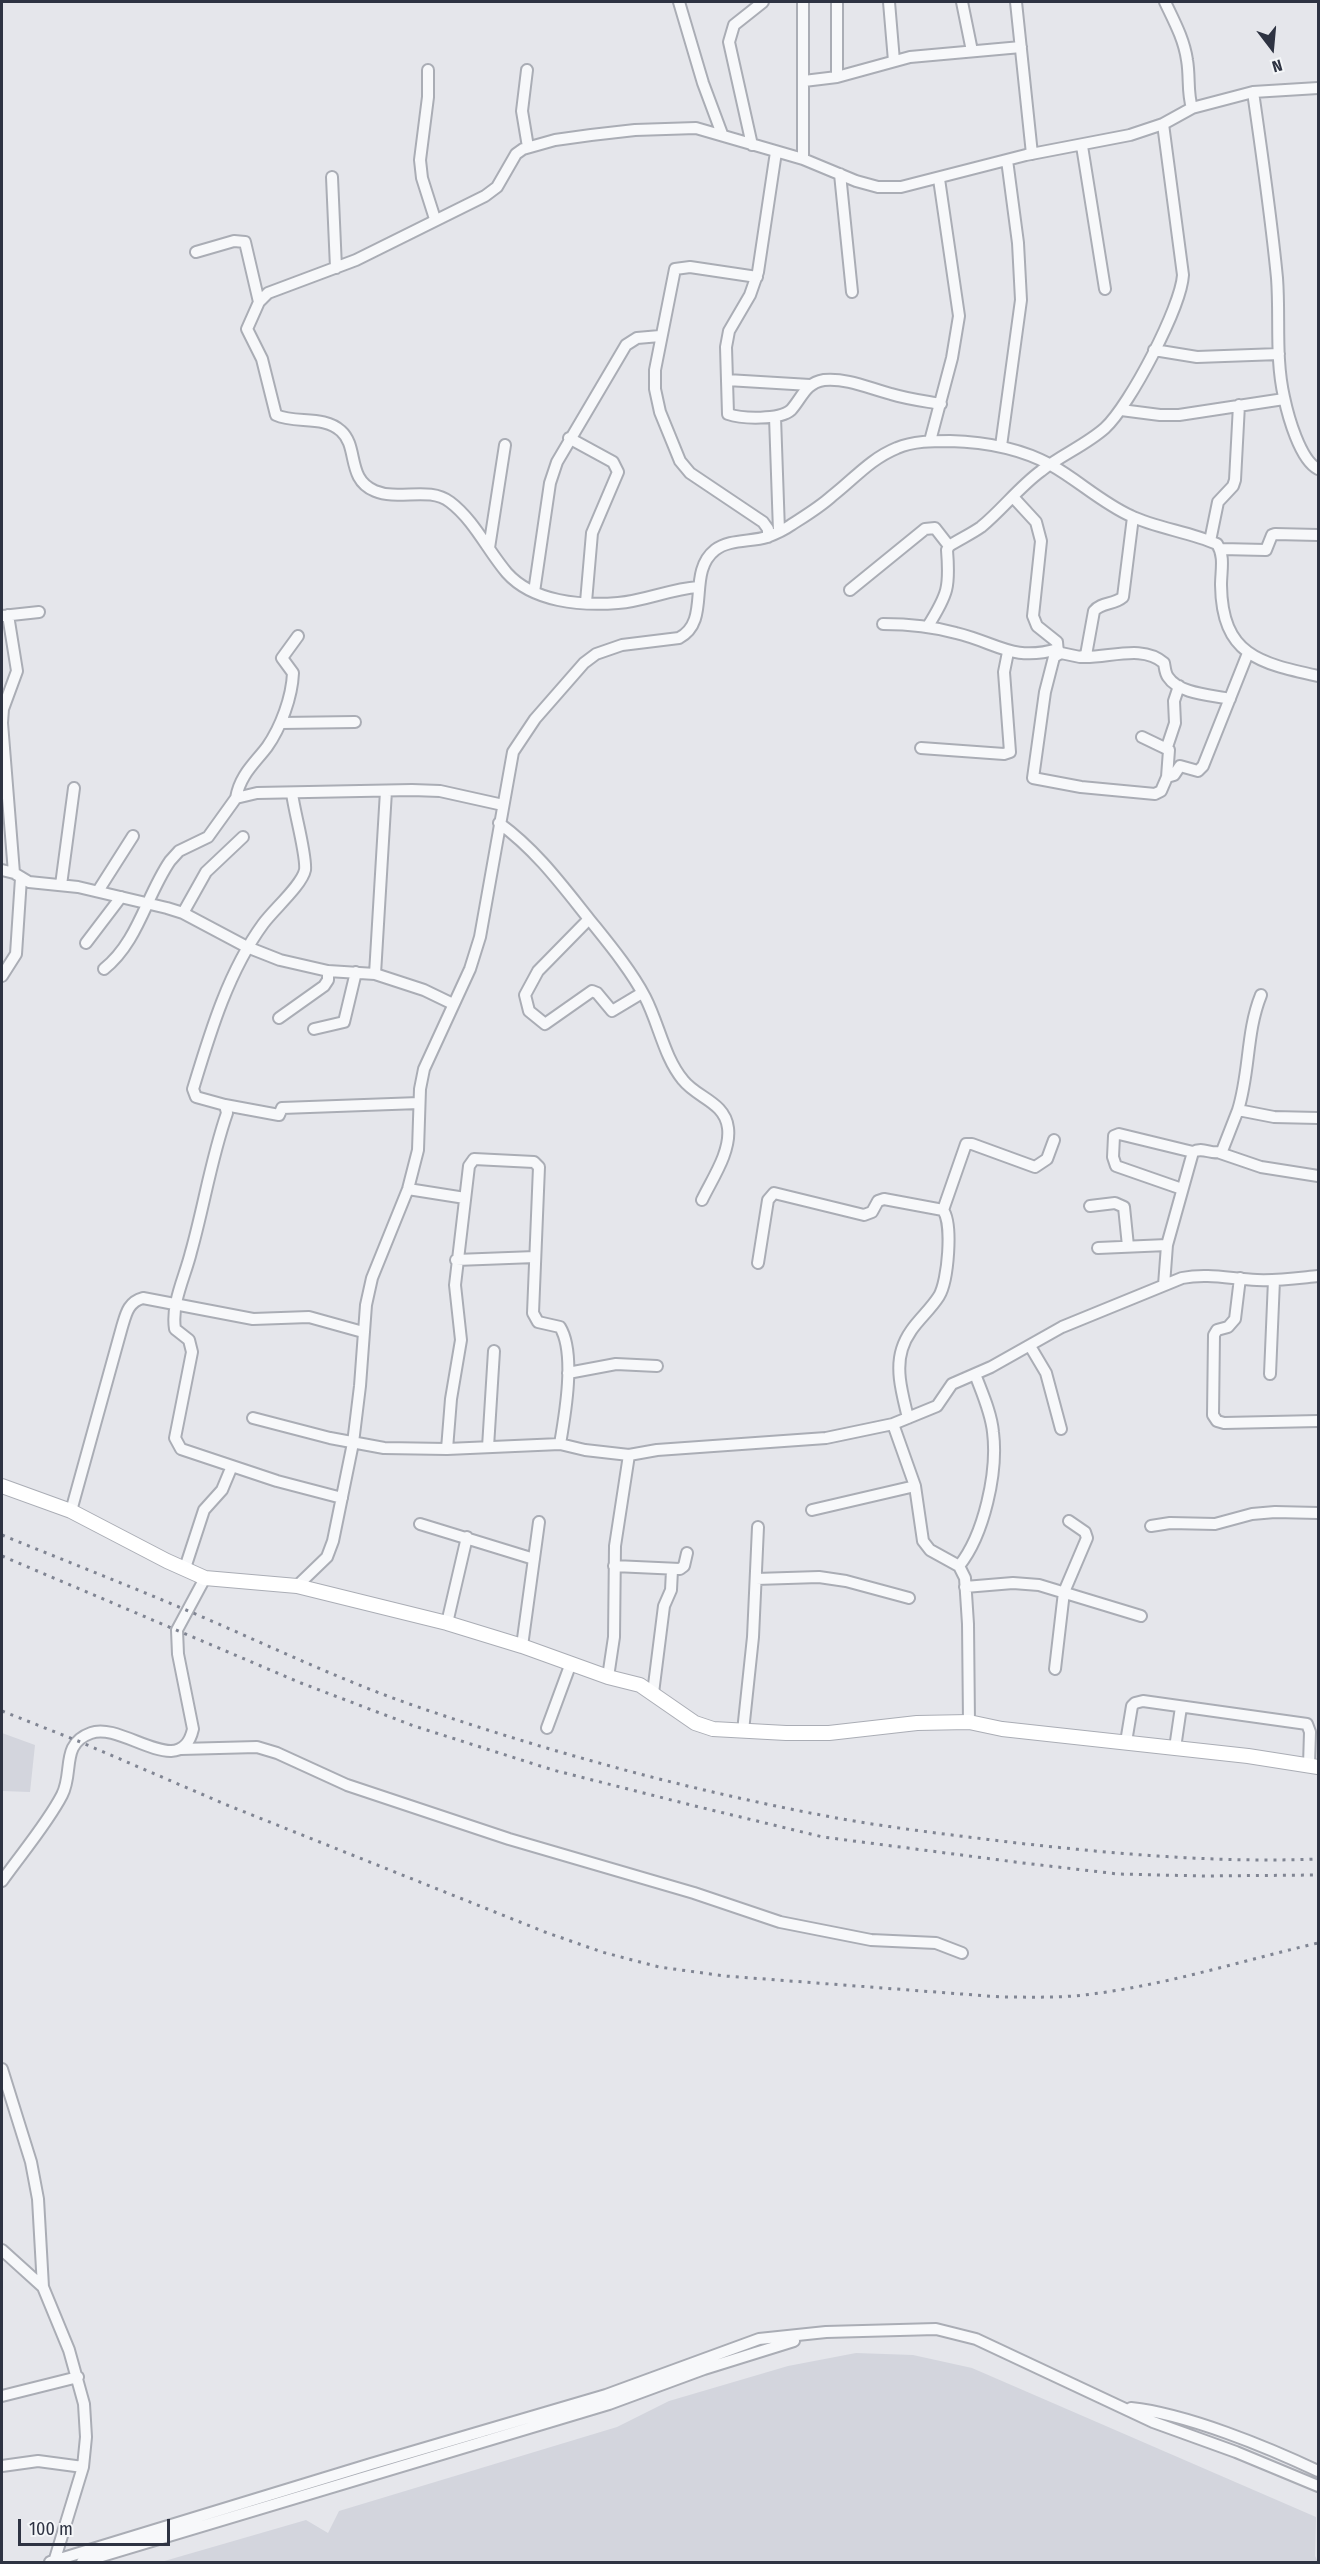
<!DOCTYPE html>
<style>
body{margin:0}
#map{position:relative;width:1320px;height:2564px;overflow:hidden;background:#e5e6eb;font-family:"Fira Sans Condensed",sans-serif}
canvas{display:block}
.frame{position:absolute;inset:0;border:3px solid #2e3342;pointer-events:none}
.north{position:absolute;left:1242px;top:18px;width:60px;height:60px;-webkit-text-stroke:4px #f4f6f8;paint-order:stroke;rotate:164deg;font-size:16px;font-weight:700;line-height:24px;text-align:center;color:#2e3342}
.north::after{content:'';display:block;margin:auto;width:21px;height:27px;background:#2e3342;clip-path:polygon(50% 0,100% 100%,50% 72%,0 100%)}
.scale{position:absolute;left:18px;top:2519px;width:152px;height:27px;box-sizing:border-box;border:3px solid #2e3342;border-top:0;padding-left:8px;font-size:18px;line-height:21px;white-space:nowrap;color:#2e3342;-webkit-text-stroke:4px #f4f6f8;paint-order:stroke}
</style>
<div id="map">
<canvas width="1320" height="2564"></canvas>
<div class="frame"></div>
<div class="north">N</div>
<div class="scale">100 m</div>
</div>
<script>
const context = document.querySelector('canvas').getContext('2d');
context.lineJoin = 'round';
function paint(path, color) {
  context.fillStyle = color;
  context.fill(path, 'evenodd');
}
function stroke(path, color, width, dash) {
  context.strokeStyle = color;
  context.lineWidth = width;
  context.lineCap = dash ? 'butt' : 'round';
  context.setLineDash(dash || []);
  context.stroke(path);
}
paint(new Path2D(`
 M2 1733 35 1745 30 1792 2 1791Z
 M856 2353 913 2355 972 2368 1316 2517 1315 2556 1318 2562H161L306 2520 328 2533 339 2511 617 2427 669 2401 788 2366Z`), '#d3d5dd');
const street = new Path2D(`
 M679 2 703 83 722 134
 M803 2V159
 M889 2 894 61
 M962 2 972 51
 M1016 2 1032 154
 M1165 2C1174 21 1184 39 1187 60 1190 77 1187 92 1192 108
 M428 70V97L420 160 422 178 435 219
 M527 70 522 111 528 147
 M837 77V2
 M804 81 837 77 910 57 1021 47
 M1253 92C1262 154 1271 216 1277 278 1280 317 1275 358 1284 397 1288 416 1300 460 1318 469
 M752 145 729 42 734 25 763 2
 M1082 146 1105 289
 M776 152 758 272 750 295 729 331 726 347 728 414C742 419 780 420 791 410 802 398 805 383 824 380 848 378 868 388 891 394 907 399 924 401 941 404
 M840 174 852 292
 M332 177 336 268
 M196 252 234 241 245 242 259 302
 M757 277 690 267 675 269 655 370V389L660 412 680 461 690 473 763 522 768 529V537
 M1154 350 1197 357 1279 354
 M727 380 810 385
 M1121 410 1160 415H1179L1284 399
 M775 417 779 531
 M569 438 613 462 618 472 592 533 586 602
 M930 441 952 358 959 316 939 179
 M1001 446 1021 300 1018 243 1007 160
 M1013 497 1036 522 1041 541 1033 616 1037 626 1057 642 1058 653
 M1133 517 1123 597C1114 605 1101 602 1094 611L1086 655 1080 657 1061 653 1054 657 1045 692 1033 778 1081 787 1155 794 1161 791 1167 777 1174 775 1180 766 1198 771 1203 766 1248 653
 M1210 541 1218 502 1233 486 1235 480 1239 405
 M489 548 505 445
 M1221 549 1266 550 1272 535 1275 534 1318 535
 M698 587C670 589 645 601 618 603 581 606 533 602 507 573 488 551 474 520 450 502 429 486 399 501 375 491 346 479 359 447 341 431 324 415 295 424 276 415L262 359 247 329 259 302 268 293 356 260 485 196 497 187 516 154 523 149 555 140 591 135 635 130 696 128 803 159 856 181 878 187H901L1026 155 1130 135 1163 124 1192 108 1253 92 1318 88
 M850 590 925 529 935 528 949 546
 M534 592 550 483 557 462 626 345 637 338 660 336
 M8 615 17 671 3 709 2 723 14 873
 M2 616 39 612
 M883 624C908 624 931 626 956 633 998 643 1012 662 1058 649
 M928 626C948 594 950 587 947 550L949 546C960 539 971 534 981 527 1002 510 1019 487 1041 471 1061 455 1086 445 1105 428 1130 405 1181 307 1183 275L1163 124
 M1083 657C1109 658 1143 644 1164 663 1165 668 1165 673 1168 677 1179 694 1212 695 1230 699
 M281 723 355 722
 M1142 737 1169 750 1167 777
 M1167 747 1175 723 1174 701 1179 686
 M921 748 1004 754 1010 752 1004 672 1008 652
 M292 793C294 811 307 856 305 870 302 885 273 910 263 924 228 972 210 1033 193 1089L196 1097 225 1105 227 1113C211 1159 204 1206 191 1252 185 1277 171 1303 175 1329L189 1340 192 1352 175 1438 181 1449 277 1481 342 1498
 M236 798C240 775 254 764 267 747 281 727 292 697 293 673L282 658 298 636
 M499 823C536 850 561 884 589 919 609 944 630 969 645 997 659 1024 664 1057 683 1080 697 1098 725 1102 728 1128 731 1152 712 1179 702 1200
 M2 870 14 873 29 882 78 887 167 908 183 913 247 947 280 960 328 971 375 974 424 990 453 1004
 M61 885 74 788
 M98 891 133 836
 M183 913 206 872 243 837
 M589 919 538 971 525 995 529 1011 545 1024 592 991 597 993 612 1011 642 993
 M86 943 121 897
 M104 969C138 942 146 896 170 861L179 851 208 837 236 798 257 793 412 790 440 791 503 805
 M375 974 386 791
 M2 976 16 954 21 878
 M279 1018 324 986 328 980V971
 M314 1029 344 1022 356 972
 M225 1105 279 1115 282 1108 419 1103
 M1238 1110C1250 1072 1246 1032 1261 995
 M1220 1153 1261 1167 1318 1176
 M408 1189 465 1198
 M1182 1189 1116 1166 1113 1157 1114 1136 1119 1134 1193 1152
 M1090 1206 1115 1203 1124 1207 1128 1246
 M943 1210 966 1144H972L1035 1167 1047 1159 1054 1140
 M1098 1248 1167 1245
 M456 1260 535 1257
 M758 1263 768 1200 774 1193 864 1215 872 1212 878 1201 884 1199 943 1210C953 1224 948 1281 939 1296 927 1315 909 1326 902 1349 895 1371 903 1396 908 1418
 M1240 1278 1235 1319 1228 1327 1217 1330 1214 1335 1213 1415 1217 1421 1224 1423 1318 1421
 M1164 1285 1167 1245 1193 1152C1203 1146 1213 1156 1222 1151L1238 1110 1274 1117 1318 1118
 M1030 1346 1046 1373 1061 1429
 M568 1373 616 1364 657 1366
 M1270 1374 1274 1280
 M253 1418 330 1438 384 1448 447 1449 560 1444 585 1450 629 1455 657 1450 826 1438 893 1424 915 1486 923 1541 930 1550 959 1566 965 1578 968 1624 969 1722
 M893 1424 937 1406 952 1384 991 1367 1062 1327 1182 1278C1208 1273 1231 1279 1257 1280 1277 1281 1298 1278 1318 1276
 M488 1447 494 1351
 M447 1449 451 1399 461 1340 455 1285 469 1166 474 1159 534 1162 539 1167 533 1313 538 1322 560 1327C576 1353 565 1415 560 1444
 M812 1510 915 1486
 M71 1511 122 1327C126 1314 128 1302 143 1298L253 1319 309 1317 363 1332
 M420 1524 534 1559
 M1151 1526 1170 1523 1215 1524 1252 1514 1275 1512 1318 1513
 M614 1566 680 1569 684 1566 687 1553
 M959 1566C984 1535 998 1472 993 1432 991 1412 982 1393 975 1374
 M185 1568 204 1510 222 1490 232 1466
 M756 1579 819 1577 846 1581 909 1598
 M297 1586 327 1557 333 1541 353 1443 360 1386 366 1305 372 1278 408 1189 418 1150 420 1089 424 1069 470 969 480 937 513 752 535 719 584 663 596 654 622 645 679 638C712 621 686 573 715 550 729 539 751 542 767 537 775 534 784 530 791 525 805 516 820 507 832 496 854 479 870 459 897 448 913 441 933 441 950 441 985 442 1020 448 1051 465 1078 480 1102 503 1131 516 1156 528 1190 532 1217 544 1225 556 1221 571 1221 585 1222 655 1259 663 1318 676
 M965 1587 1013 1583 1039 1585 1141 1616
 M447 1623 467 1537
 M522 1646 539 1522
 M1055 1669 1064 1592 1087 1538 1085 1532 1069 1521
 M608 1677 614 1637 615 1546 629 1455
 M653 1693 664 1606 671 1590 672 1570
 M547 1728 571 1663
 M743 1731 753 1637 758 1527
 M1126 1742 1132 1706 1135 1703 1143 1701 1307 1724 1310 1732 1309 1765
 M1175 1748 1181 1707
 M181 1749 257 1747 277 1753 347 1785 509 1839 694 1893 780 1922 871 1940 936 1943 962 1953
 M2 1881C21 1854 47 1824 62 1795 74 1772 60 1744 91 1733 122 1721 181 1782 193 1729L178 1654 177 1630 205 1578
 M2 2069 31 2162 38 2199 43 2287 69 2350 84 2404 86 2437 83 2467 54 2562
 M2 2250 43 2287
 M2 2396 78 2377
 M1131 2408C1187 2414 1267 2447 1318 2471
 M2 2466 38 2461 83 2467
 M50 2562 371 2464 606 2395 759 2339 826 2332 936 2329 976 2339 1153 2422 1236 2452 1318 2486
 M82 2562 609 2404 704 2369 794 2341`);
const secondary = new Path2D(`
 M2 1486 71 1511 167 1561 205 1578 297 1586 447 1623 522 1646 608 1677 640 1685 695 1723 713 1729 786 1733H829L917 1723 969 1722 1002 1729 1248 1756 1318 1767`);
stroke(street, '#aaadb5', 14);
stroke(secondary, '#aaadb5', 16);
stroke(street, '#f7f8fa', 10);
stroke(secondary, '#fff', 14);
stroke(new Path2D(`
 M2 1535C63 1560 125 1584 186 1610 264 1643 341 1681 421 1708 553 1753 689 1790 826 1816 889 1828 953 1835 1017 1843 1117 1854 1217 1863 1318 1859
 M2 1556 301 1683 414 1726 553 1770 695 1806 823 1837 1023 1863 1118 1874 1203 1876 1318 1875
 M2 1711 78 1741 227 1805 545 1932 602 1952 659 1967 725 1976 1001 1997C1029 1997 1057 1998 1084 1995 1163 1986 1241 1961 1318 1943`), '#808593', 3, [3, 6]);
</script>
